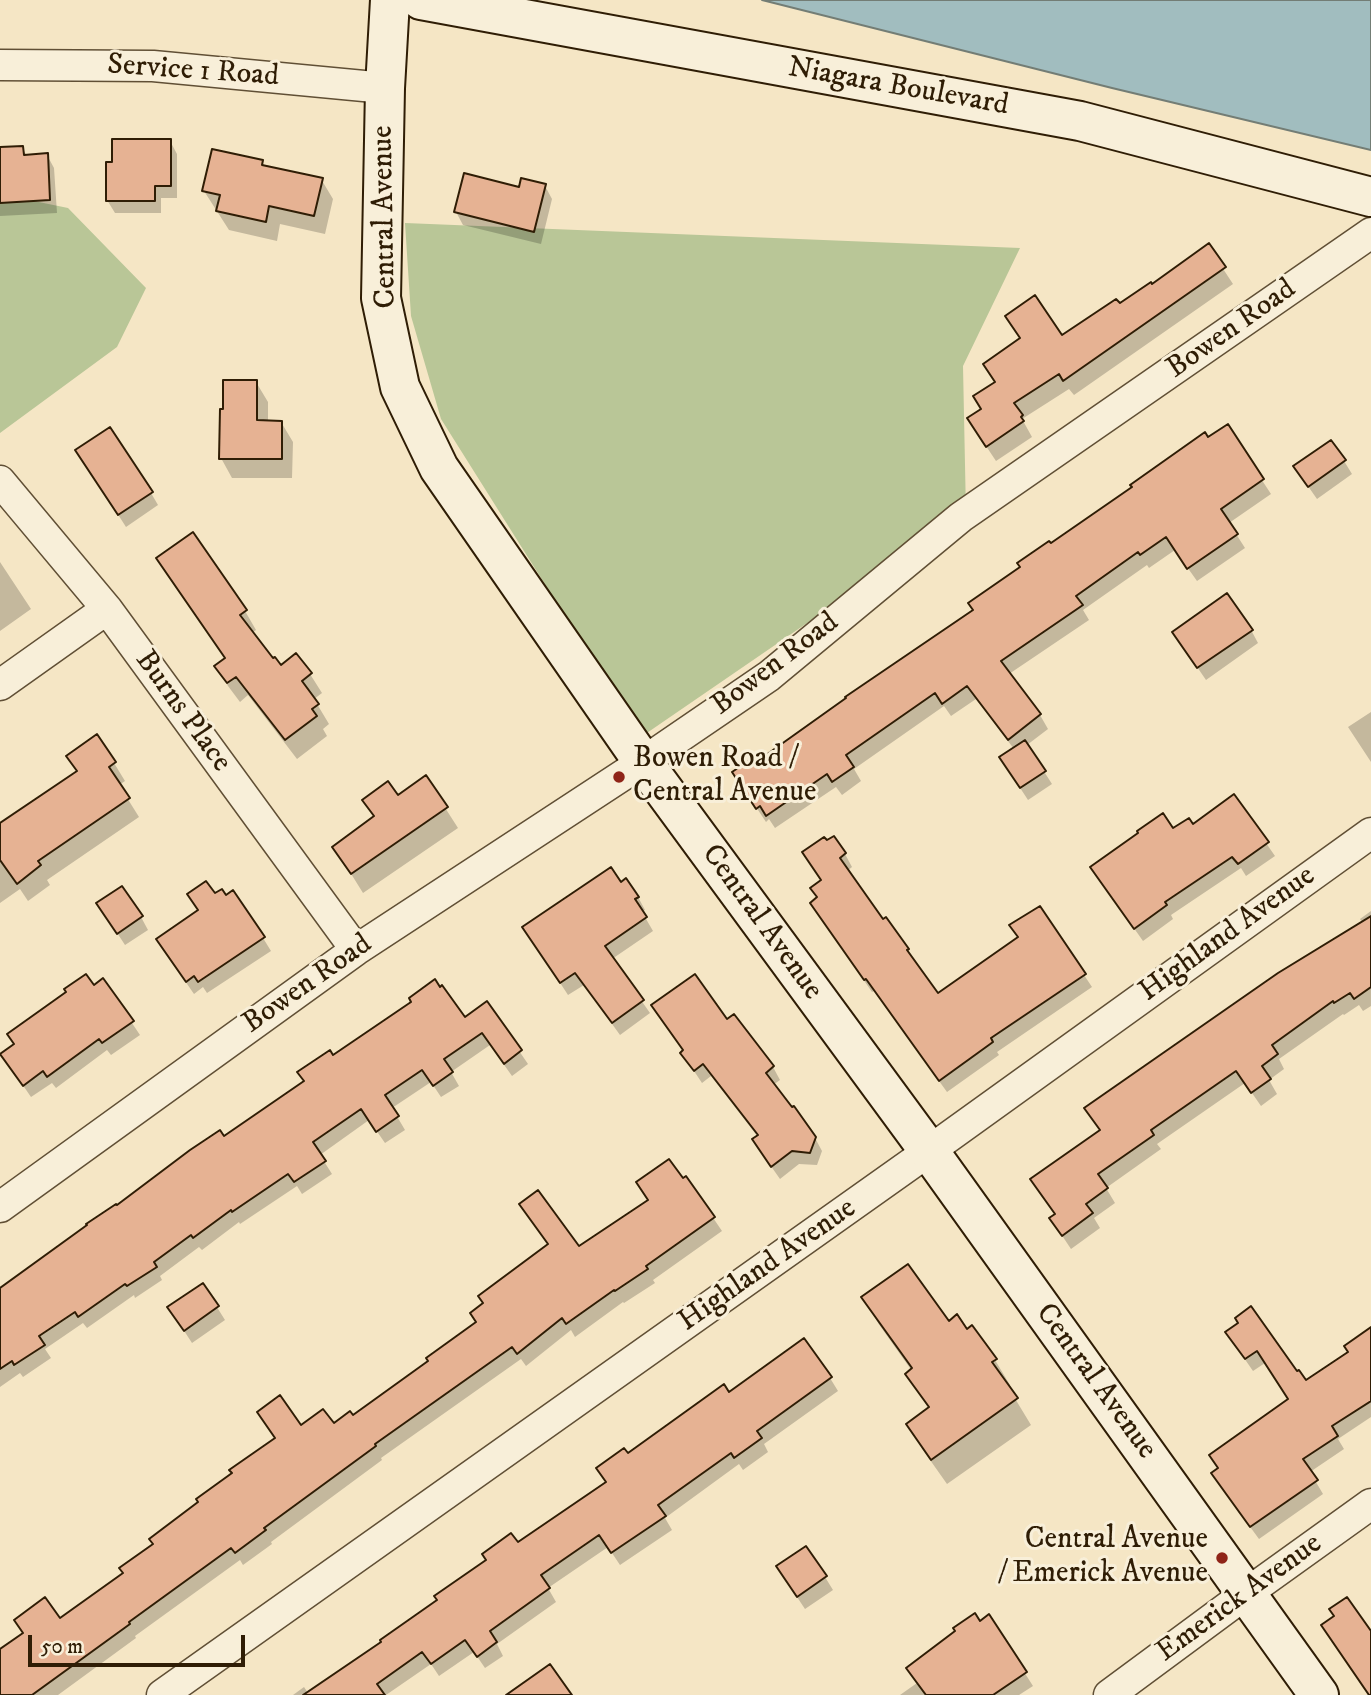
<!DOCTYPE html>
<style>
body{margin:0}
#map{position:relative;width:1371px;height:1695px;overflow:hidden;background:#f5e6c5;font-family:"IM FELL DW Pica",serif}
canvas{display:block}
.scale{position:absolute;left:28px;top:1635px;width:217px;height:32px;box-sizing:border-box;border:4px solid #2f1d05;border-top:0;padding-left:9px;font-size:21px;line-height:24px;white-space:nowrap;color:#2f1d05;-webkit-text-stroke:5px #f8efd9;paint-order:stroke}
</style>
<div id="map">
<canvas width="1371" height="1695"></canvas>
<div class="scale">50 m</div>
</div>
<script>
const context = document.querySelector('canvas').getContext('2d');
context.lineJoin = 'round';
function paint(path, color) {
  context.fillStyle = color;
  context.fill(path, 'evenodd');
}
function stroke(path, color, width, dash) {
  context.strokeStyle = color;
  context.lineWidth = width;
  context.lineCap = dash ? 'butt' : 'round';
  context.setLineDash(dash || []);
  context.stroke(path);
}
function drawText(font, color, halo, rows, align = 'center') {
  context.font = font + ' "IM FELL DW Pica",serif';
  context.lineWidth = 6;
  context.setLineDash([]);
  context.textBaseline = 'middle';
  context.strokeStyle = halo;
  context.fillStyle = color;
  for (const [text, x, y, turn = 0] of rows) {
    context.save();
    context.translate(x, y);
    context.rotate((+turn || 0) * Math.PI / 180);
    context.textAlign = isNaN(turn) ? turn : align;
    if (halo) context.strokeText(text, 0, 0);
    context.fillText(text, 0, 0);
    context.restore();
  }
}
paint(new Path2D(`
 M0 194 68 208 146 288 117 347 0 433Z
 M405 223 1020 248 963 366 966 514 641 737 441 419 411 316Z`), '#b9c697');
const water = new Path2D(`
 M762 0H1371V150L1112 88Z`);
paint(water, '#a1bdbf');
stroke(water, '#737d75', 2);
paint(new Path2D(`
 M170 141 177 154V198H161V213H115L107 200Z
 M22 148 27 156 47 155 54 168 57 213 0 216V157Z
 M262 162 265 167 321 179 333 199 325 234 280 224 277 241 229 230 204 191Z
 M545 186 552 199 541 244 463 225 456 212 520 189Z
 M1208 246 1233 284 1074 395 1069 389 1022 419 1032 437 996 461 978 434 982 410 1062 337 1151 286Z
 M256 382 268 402V422H281L293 442 292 478H232L221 458Z
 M1227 427 1271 494 1229 523 1245 548 1197 581 1175 550 1149 568 1147 565 1083 610 1089 620 1009 674 1040 715 1048 729 1027 745 1052 784 1028 800 1009 771 1014 749 976 699 951 716 944 706 854 769 861 781 842 795 836 787 775 828 769 819 766 822 742 786 766 757 974 611 1051 546Z
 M1344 461 1352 474 1317 499 1303 479Z
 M85 463 151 493 158 505 126 527Z
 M158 558 245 611 256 630 252 633 280 667 310 674 322 693 314 699 329 724 323 729 327 736 297 759 248 695 240 702 228 686 217 666 226 659 169 578Z
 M0 562 31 609 0 631Z
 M1251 630 1258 643 1206 680 1182 645Z
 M1371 712V762L1348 727Z
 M68 756 114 763 125 781 119 785 139 817 47 880 50 885 28 901 20 889 0 903V825L78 773Z
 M426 778 458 828 363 893 335 848 374 818 364 800 398 798Z
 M1234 797 1275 856 1246 876 1241 868 1171 915 1173 919 1143 941 1100 880 1141 834 1173 830 1193 826Z
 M845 854 852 867 847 871 883 921 907 950 937 996 1084 975 1092 987 997 1052 999 1055 947 1092 874 991 872 992 819 916 818 898 823 881 812 866Z
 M620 885 638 897 645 910 642 912 653 931 612 959 650 1013 620 1035 584 985 568 995 532 940Z
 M214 896 263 938 271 951 207 993 203 987 194 994 165 952 199 911Z
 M1371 911V1006L1363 1011 1359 1005 1344 1015 1343 1014 1279 1059 1284 1069 1269 1080 1277 1094 1261 1106 1245 1083 1157 1144 1161 1149 1106 1188 1115 1203 1094 1218 1100 1228 1071 1249 1051 1219 1056 1215 1032 1180 1102 1131 1363 924 1360 919Z
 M106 916 141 917 148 930 125 945Z
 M103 980 140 1035 111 1055 107 1050 56 1088 52 1083 31 1097 2 1055Z
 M487 1004 528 1064 512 1076 490 1045 451 1072 459 1086 441 1097 431 1082 392 1108 405 1130 385 1143 369 1120 320 1155 332 1174 302 1194 297 1186 240 1224 239 1222 202 1250 199 1247 160 1276 162 1280 135 1298 134 1295 87 1328 83 1323 45 1349 51 1358 23 1377 20 1373 0 1387V1287L4 1285 5 1286 224 1138 305 1082 332 1057 465 1020Z
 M734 1016 773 1067 780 1080 773 1085 815 1138 822 1151 817 1165 799 1164 780 1179 761 1152 758 1137 711 1076 702 1083 682 1053Z
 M686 1178 722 1231 653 1280 655 1283 624 1303 623 1302 575 1337 571 1330 526 1366 521 1359 381 1458 382 1460 271 1542 272 1544 243 1565 240 1560 135 1636 136 1638 58 1695H0V1651L60 1621 125 1574 155 1545 301 1427 333 1425 353 1417 430 1361 478 1323 549 1246 521 1204 578 1249Z
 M203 1285 225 1320 192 1343 177 1320Z
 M864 1298 948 1323 967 1331 995 1360 1010 1385 1008 1387 1031 1425 947 1484 923 1450 908 1424 929 1409 907 1374 912 1371 878 1323Z
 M1240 1324 1305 1383 1349 1353 1371 1329V1417L1338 1439 1344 1449 1310 1472 1323 1494 1259 1539 1220 1486 1213 1473 1290 1400 1265 1363 1253 1371 1235 1345Z
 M830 1378 838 1391 764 1444 768 1452 743 1470 739 1464 665 1518 672 1530 620 1565 608 1547 548 1588 556 1602 497 1644 503 1656 485 1668 474 1652 439 1676 431 1664 386 1695H293L304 1687 308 1693 383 1643 517 1545 607 1483 628 1455 729 1394Z
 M825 1577 833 1590 805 1609 785 1579Z
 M989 1617 1033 1686 1019 1695H900L917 1683 908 1669Z`), '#0003');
const building = new Path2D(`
 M112 139H171V186H155V201H106V162H112Z
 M23 146 24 155 48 153 50 200 0 203V147Z
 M212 149 263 160 262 165 323 178 314 216 269 206 266 222 216 211 220 195 202 191Z
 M464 173 519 187 521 178 546 184 534 232 454 212Z
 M1209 243 1226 267 1063 381 1059 374 1014 403 1023 415 1021 417 1024 421 986 447 967 418 981 409 973 396 995 382 983 364 1020 338 1005 316 1035 295 1062 335 1116 299 1120 303 1151 282 1152 284Z
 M223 380H257V420L282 421V459H219L220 409H223Z
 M1228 424 1264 479 1221 509 1238 534 1187 569 1166 537 1140 555 1138 552 1076 596 1083 605 1001 661 1041 714 1008 740 967 686 942 704 935 693 846 755 854 767 832 782 827 774 766 816 760 806 756 809 732 772 763 751 766 755 846 698 845 697 973 610 968 603 1020 567 1017 563 1049 541 1051 543 1132 487 1130 485 1205 432 1208 437Z
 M110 427 153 492 118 515 75 450Z
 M1331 440 1346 460 1308 487 1293 466Z
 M193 532 247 610 240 615 273 658 275 657 281 665 296 653 312 673 302 681 319 704 312 709 317 716 285 740 236 677 227 683 214 666 225 658 156 558Z
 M1227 593 1253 630 1197 668 1172 632Z
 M97 734 116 762 109 767 130 798 38 861 41 865 17 884 0 860V823L77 771 66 756Z
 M1025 740 1046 771 1020 788 999 757Z
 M426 775 448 807 351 874 332 847 374 816 362 800 388 781 398 795Z
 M1234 794 1269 842 1238 864 1232 857 1165 902 1167 905 1134 929 1090 867 1138 833 1137 831 1163 813 1173 828 1189 818 1193 824Z
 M834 836 846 853 840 858 883 919 886 917 909 949 907 950 938 993 1018 937 1009 925 1040 906 1086 974 991 1038 993 1042 939 1081 866 979 864 980 810 903 817 897 810 888 821 880 802 852 824 837 827 840Z
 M611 867 621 882 626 878 639 897 635 899 647 917 605 946 644 1000 612 1023 575 973 560 983 522 927Z
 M206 881 215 893 222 889 226 895 233 890 265 937 198 982 194 976 186 982 156 939 198 910 187 894Z
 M122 886 143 916 117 934 96 903Z
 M1371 916V987L1354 999 1350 993 1334 1003 1333 1001 1272 1045 1278 1054 1262 1066 1271 1079 1251 1093 1236 1071 1151 1130 1154 1135 1098 1174 1108 1188 1086 1204 1093 1213 1062 1236 1049 1218 1055 1214 1030 1179 1100 1130 1084 1108 1278 973Z
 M86 974 94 985 103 978 134 1021 102 1043 99 1039 47 1077 43 1071 23 1086 0 1054 14 1044 7 1034 66 992 64 989Z
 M695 974 727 1019 734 1014 774 1066 766 1073 792 1107 794 1106 816 1137 810 1153 792 1151 771 1167 752 1139 758 1135 703 1064 694 1071 680 1053 683 1050 651 1005Z
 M435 979 440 987 442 985 465 1017 487 1001 522 1050 504 1064 482 1033 444 1059 453 1072 433 1086 422 1070 385 1095 399 1116 376 1132 361 1109 313 1142 326 1161 294 1182 288 1174 232 1212 231 1210 193 1238 191 1235 154 1262 157 1267 127 1286 125 1284 78 1317 75 1312 39 1336 45 1345 14 1365 12 1361 0 1369V1288L87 1225 86 1224 116 1204 117 1205 190 1150 220 1130 224 1136 304 1081 297 1072 330 1050 333 1055 411 1002 409 998Z
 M669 1159 683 1178 686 1176 715 1217 646 1266 648 1269 615 1291 614 1290 566 1324 562 1318 517 1354 512 1347 375 1444 376 1446 264 1528 266 1530 235 1553 231 1548 129 1622 130 1624 32 1695H0V1649L23 1633 14 1620 45 1597 60 1618 123 1573 119 1568 153 1544 149 1539 198 1502 196 1499 232 1473 229 1470 275 1438 257 1412 280 1395 301 1425 323 1409 334 1423 350 1411 353 1415 428 1361 426 1358 476 1322 470 1313 483 1303 478 1296 548 1244 519 1204 538 1190 579 1246 648 1200 636 1182Z
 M908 1264 949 1321 957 1314 967 1329 972 1325 997 1359 992 1362 1018 1398 931 1460 906 1424 929 1407 905 1374 912 1368 861 1297Z
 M203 1283 219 1306 184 1331 167 1307Z
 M1251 1306 1297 1371 1299 1370 1306 1380 1348 1352 1344 1346 1371 1327V1401L1332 1426 1338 1436 1303 1459 1318 1480 1250 1527 1211 1473 1218 1468 1209 1455 1288 1399 1257 1351 1245 1359 1225 1332 1238 1323 1235 1318Z
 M804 1338 832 1377 757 1431 762 1438 734 1458 731 1453 658 1505 666 1516 611 1553 599 1535 541 1575 550 1588 490 1631 497 1642 477 1657 465 1640 431 1664 422 1652 377 1684 385 1695H303L381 1642 380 1640 437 1600 434 1596 486 1560 482 1554 511 1533 518 1542 606 1482 596 1468 624 1448 628 1453 724 1384 729 1392Z
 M806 1546 827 1576 797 1597 776 1566Z
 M1347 1597 1371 1631V1695H1369L1321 1625 1334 1616 1329 1609Z
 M975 1613 980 1621 989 1614 1027 1672 993 1695H926L906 1668 955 1631 953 1628Z
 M550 1664 572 1695H506Z`);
paint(building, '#e6b293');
stroke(building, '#2f1d05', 2);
const street = new Path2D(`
 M0 65 153 66 385 88
 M0 481 107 609 356 950
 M0 685 107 609
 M0 1207 356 950 643 762 769 676 961 517 1371 233
 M162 1695 929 1151 1371 833
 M1109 1695 1247 1593 1371 1504`);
const secondary = new Path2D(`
 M390 0 385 88 381 298 400 387 439 468 643 762 929 1151 1319 1695
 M421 0 1080 121 1371 197`);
stroke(street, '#604f35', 33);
stroke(secondary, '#2f1d05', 42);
stroke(street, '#f8efd9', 30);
stroke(secondary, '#f8efd9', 38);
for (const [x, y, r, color] of [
 [619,777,7,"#8f2418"],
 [1222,1558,7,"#8f2418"]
]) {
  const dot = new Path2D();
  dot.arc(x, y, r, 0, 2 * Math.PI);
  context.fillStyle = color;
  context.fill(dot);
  stroke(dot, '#f8efd9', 2.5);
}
drawText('30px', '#2f1d05', '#f8efd9', [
 ["Service 1 Road",193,72,4],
 ["Niagara Boulevard",898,88,10],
 ["Central Avenue",386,217,-91],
 ["Bowen Road",1232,330,-35],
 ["Bowen Road",776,665,-37],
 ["Burns Place",182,712,54],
 ["Central Avenue",761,923,54],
 ["Highland Avenue",1228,935,-36],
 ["Bowen Road",308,985,-35],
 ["Highland Avenue",768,1266,-35],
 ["Central Avenue",1095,1382,54],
 ["Emerick Avenue",1240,1599,-36]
]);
drawText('30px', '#2f1d05', '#f8efd9', [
 ["Bowen Road /",633,760],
 ["Central Avenue",633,794],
 ["Central Avenue",1208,1541,"right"],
 ["/ Emerick Avenue",1208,1575,"right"]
], 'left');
</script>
